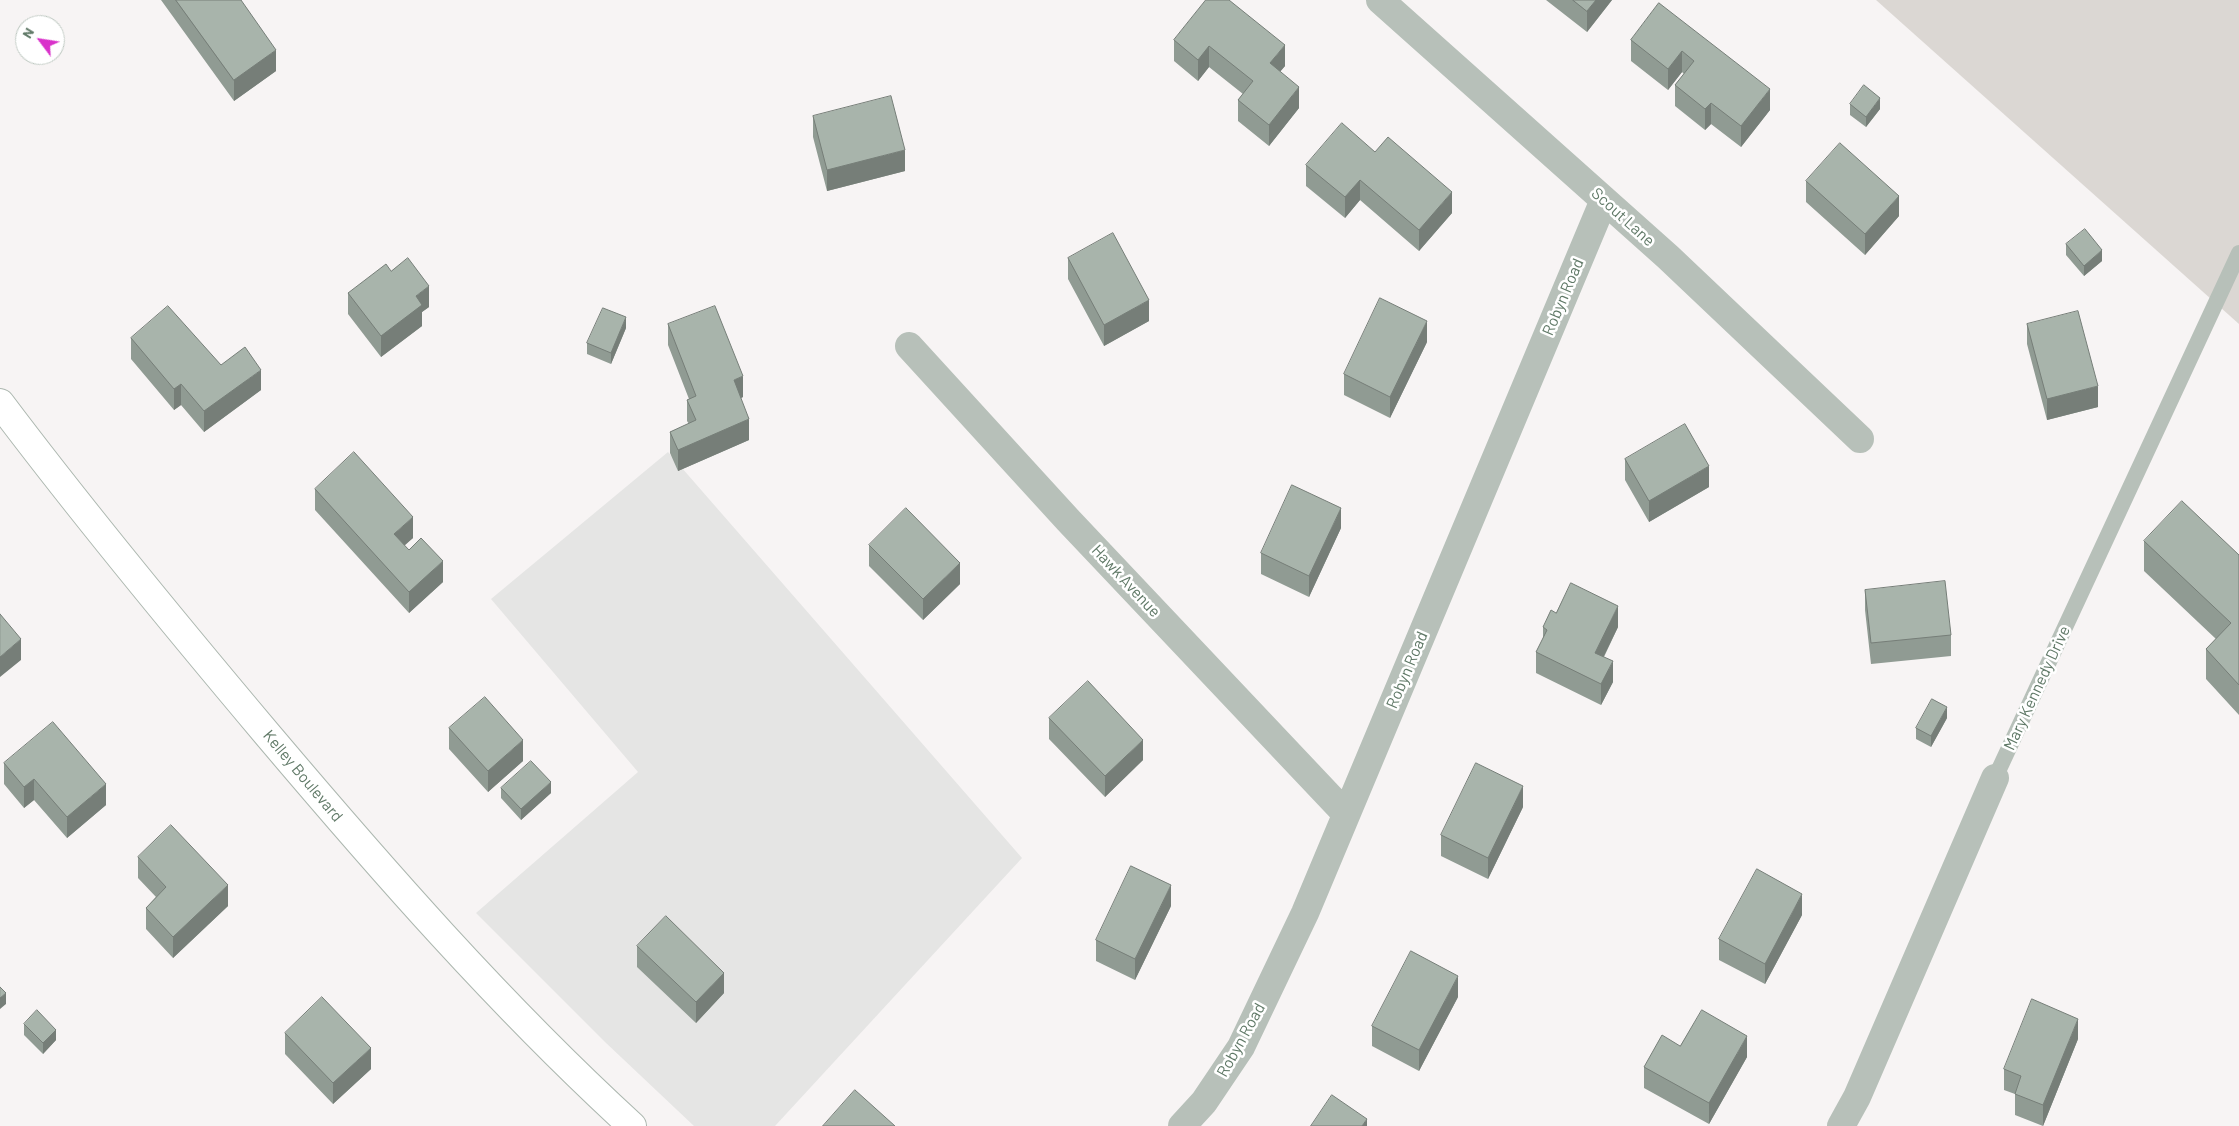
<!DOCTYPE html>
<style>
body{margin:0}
#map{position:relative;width:2239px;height:1126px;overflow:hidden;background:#f7f4f4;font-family:Barlow,sans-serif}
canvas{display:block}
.north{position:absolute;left:15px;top:15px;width:50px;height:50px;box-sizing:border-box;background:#fff;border:1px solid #bfc9c2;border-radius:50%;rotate:301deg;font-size:14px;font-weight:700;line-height:20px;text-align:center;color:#5f7866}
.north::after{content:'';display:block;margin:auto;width:18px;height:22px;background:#d932ca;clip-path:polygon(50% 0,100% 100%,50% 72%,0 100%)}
</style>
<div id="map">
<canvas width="2239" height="1126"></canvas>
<div class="north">N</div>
</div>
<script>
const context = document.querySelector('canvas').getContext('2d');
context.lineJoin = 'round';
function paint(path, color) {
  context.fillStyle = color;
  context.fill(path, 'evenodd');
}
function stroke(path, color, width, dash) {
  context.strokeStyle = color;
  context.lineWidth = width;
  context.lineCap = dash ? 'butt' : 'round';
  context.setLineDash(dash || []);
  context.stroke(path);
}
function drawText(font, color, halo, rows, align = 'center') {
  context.font = font + ' Barlow,sans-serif';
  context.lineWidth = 5;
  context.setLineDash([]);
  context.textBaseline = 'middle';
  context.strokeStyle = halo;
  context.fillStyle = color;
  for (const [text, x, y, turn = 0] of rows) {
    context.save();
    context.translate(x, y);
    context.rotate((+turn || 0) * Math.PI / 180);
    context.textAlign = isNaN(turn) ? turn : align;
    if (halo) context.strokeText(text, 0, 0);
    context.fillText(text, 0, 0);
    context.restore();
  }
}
paint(new Path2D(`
 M668 452 1022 858 775 1126H694L605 1042 476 913 638 772 491 599Z`), '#e5e5e4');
paint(new Path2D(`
 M1876 0H2239V324Z`), '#dbd7d3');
const secondary = new Path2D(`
 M0 403C85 516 176 626 267 734 382 870 500 1005 632 1126`);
stroke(secondary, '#acb7af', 30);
stroke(new Path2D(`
 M1995 778 2239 253`), '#b7c0b9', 16);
stroke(new Path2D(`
 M1380 0 1668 257 1860 439
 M909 346 1068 520 1346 814
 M1182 1126 1204 1102 1241 1047 1305 913 1604 200
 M1841 1126 1857 1097 1995 778`), '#b7c0b9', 28);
stroke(secondary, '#fff', 28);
paint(new Path2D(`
 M161 0H241L276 71 234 101Z
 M1206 0 1285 66 1280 71 1299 108 1269 146 1238 121V100L1243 94 1209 67 1198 81 1174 61V40Z
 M1546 0H1612L1587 32Z
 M1659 3 1770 110 1741 147 1711 124 1705 130 1675 106V85L1684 74 1682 72 1668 90 1631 61V40Z
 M1850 104 1880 109 1866 127 1850 115Z
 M813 116 905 171 827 191 813 137Z
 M1375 152 1452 213 1419 251 1360 200 1345 218 1306 186V165Z
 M1806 181 1899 216 1865 255 1806 202Z
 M2066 244 2102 261 2084 276 2066 255Z
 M1068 258 1149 321 1104 346 1068 279Z
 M391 271 429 307 422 312V326L381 357 348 314V293Z
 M668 324 743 397 741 398 749 440 678 471 670 453V432L689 424 687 421V400L689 399 668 345Z
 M2027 324 2098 407 2047 420 2027 344Z
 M626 328 611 364 587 354V343Z
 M131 338 221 365 261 390 204 432 181 405 174 410 131 359Z
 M1427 342 1390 418 1344 395V374Z
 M1625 459 1709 487 1649 522 1625 480Z
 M315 489 413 538 404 545 443 582 409 613 315 510Z
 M1341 528 1309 597 1261 574V553Z
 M2144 541 2239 555V715L2206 679V649L2216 639 2144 571Z
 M869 545 960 584 923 620 869 566Z
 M1865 590 1951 635V656L1871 664 1865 610Z
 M1556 613 1618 627 1604 657 1613 682 1601 705 1536 673V652L1543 639V627Z
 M1049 718 1143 760 1105 797 1049 739Z
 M1947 718 1931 747 1916 739V728Z
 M449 728 523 761 488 792 449 749Z
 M4 763 106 805 67 838 34 800 24 808 4 784Z
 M501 788 551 793 521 820 501 798Z
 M1523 807 1488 879 1441 856V835Z
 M138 857 228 906 173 958 146 929V908L156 897 138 878Z
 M1171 906 1135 980 1096 961V940Z
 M1802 915 1765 984 1719 960V939Z
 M637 946 724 993 696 1023 637 967Z
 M1458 997 1419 1071 1372 1046V1026Z
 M24 1024 56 1040 43 1054 24 1035Z
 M285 1033 371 1069 333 1104 285 1054Z
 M2078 1039 2043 1126 2015 1115V1094L2004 1090V1069Z
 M1680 1046 1747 1057 1709 1124 1644 1088V1067Z`), '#909b93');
paint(new Path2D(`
 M1596 0H1612L1587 32V11Z
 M1285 45V66L1270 84V63Z
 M1209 46V67L1198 81V60Z
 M276 50V71L234 101V80Z
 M1682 51V72L1668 90V69Z
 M1299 87V108L1269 146V125Z
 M1770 89V110L1741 147V126Z
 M1880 98V109L1866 127V117Z
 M1711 103V124L1705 130V109Z
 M905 150V171L827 191V170Z
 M1360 180V200L1345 218V197Z
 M1452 192V213L1419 251V230Z
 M1899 196V216L1865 255V234Z
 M2102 250V261L2084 276V266Z
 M429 286V307L422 312V326L381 357V336L416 296Z
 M1149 300V321L1104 346V325Z
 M626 317V328L611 364V353Z
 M1427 321V342L1390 418V397Z
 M261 370V390L204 432V411Z
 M743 376V397L734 401V380Z
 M181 384V405L174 410V389Z
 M2098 386V407L2047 420V399Z
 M749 419V440L678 471V450Z
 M1709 466V487L1649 522V501Z
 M1341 508V528L1309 597V576Z
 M413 517V538L394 555V534Z
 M443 561V582L409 613V592Z
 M960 563V584L923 620V599Z
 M1618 606V627L1595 674V653Z
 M21 639V660L0 677V657Z
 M1613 661V682L1601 705V684Z
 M1947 707V718L1931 747V736Z
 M523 740V761L488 792V771Z
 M1143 740V760L1105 797V776Z
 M34 779V800L24 808V787Z
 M551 782V793L521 820V809Z
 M106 784V805L67 838V817Z
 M1523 786V807L1488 879V858Z
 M228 885V906L173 958V937Z
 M1171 885V906L1135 980V959Z
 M1802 894V915L1765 984V964Z
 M724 973V993L696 1023V1002Z
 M1458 976V997L1419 1071V1050Z
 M6 993V1004L0 1009V998Z
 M2078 1019V1039L2043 1126V1105Z
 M56 1030V1040L43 1054V1043Z
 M1747 1036V1057L1709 1124V1103Z
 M371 1048V1069L333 1104V1083Z
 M1367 1119V1126H1362Z`), '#767e78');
const building = new Path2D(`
 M176 0H241L276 50 234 80Z
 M1206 0H1229L1285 45 1270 63 1299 87 1269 125 1238 100 1253 81 1209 46 1198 60 1174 40Z
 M1573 0H1596L1587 11Z
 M1659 3 1770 89 1741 126 1711 103 1705 109 1675 85 1694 61 1682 51 1668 69 1631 40Z
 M1864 85 1880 98 1866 117 1850 104Z
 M891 96 905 150 827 170 813 116Z
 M1342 123 1375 152 1388 137 1452 192 1419 230 1360 180 1345 197 1306 165Z
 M1840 143 1899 196 1865 234 1806 181Z
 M2085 229 2102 250 2084 266 2066 244Z
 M1113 233 1149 300 1104 325 1068 258Z
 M408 258 429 286 416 296 422 305 381 336 348 293 386 264 391 271Z
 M1380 298 1427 321 1390 397 1344 374Z
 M168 306 221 365 245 347 261 370 204 411 181 384 174 389 131 338Z
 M715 306 743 376 734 380 749 419 678 450 670 432 696 420 687 400 696 396 668 324Z
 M603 308 626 317 611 353 587 343Z
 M2078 311 2098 386 2047 399 2027 324Z
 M1685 424 1709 466 1649 501 1625 459Z
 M354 452 413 517 394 534 409 550 421 538 443 561 409 592 315 489Z
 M1292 485 1341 508 1309 576 1261 553Z
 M2182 501 2239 555V685L2206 649 2231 623 2144 541Z
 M906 508 960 563 923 599 869 545Z
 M1945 581 1951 635 1871 643 1865 590Z
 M1571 583 1618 606 1595 653 1613 661 1601 684 1536 652 1547 630 1543 627 1551 610 1556 613Z
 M0 614 21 639 0 657Z
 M1088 681 1143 740 1105 776 1049 718Z
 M485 697 523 740 488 771 449 728Z
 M1932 699 1947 707 1931 736 1916 728Z
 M53 722 106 784 67 817 34 779 24 787 4 763Z
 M531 761 551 782 521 809 501 788Z
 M1476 763 1523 786 1488 858 1441 835Z
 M171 825 228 885 173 937 146 908 166 887 138 857Z
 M1131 866 1171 885 1135 959 1096 940Z
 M1757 869 1802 894 1765 964 1719 939Z
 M666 916 724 973 696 1002 637 946Z
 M1411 951 1458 976 1419 1050 1372 1026Z
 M0 987 6 993 0 998Z
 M322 997 371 1048 333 1083 285 1033Z
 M2032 999 2078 1019 2043 1105 2015 1094 2021 1076 2004 1069Z
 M37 1010 56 1030 43 1043 24 1024Z
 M1702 1010 1747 1036 1709 1103 1644 1067 1662 1035 1680 1046Z
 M855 1090 895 1126H823Z
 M1332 1095 1367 1119 1362 1126H1311Z`);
paint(building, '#a8b4ab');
stroke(building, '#767e78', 1);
drawText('16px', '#5f7866', '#fff', [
 ["Scout Lane",1623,217,42],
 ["Robyn Road",1563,297,-67],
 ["Hawk Avenue",1126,581,47],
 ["Robyn Road",1407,670,-67],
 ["Mary Kennedy Drive",2037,688,-65],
 ["Kelley Boulevard",303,776,50],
 ["Robyn Road",1241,1040,-61]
]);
</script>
